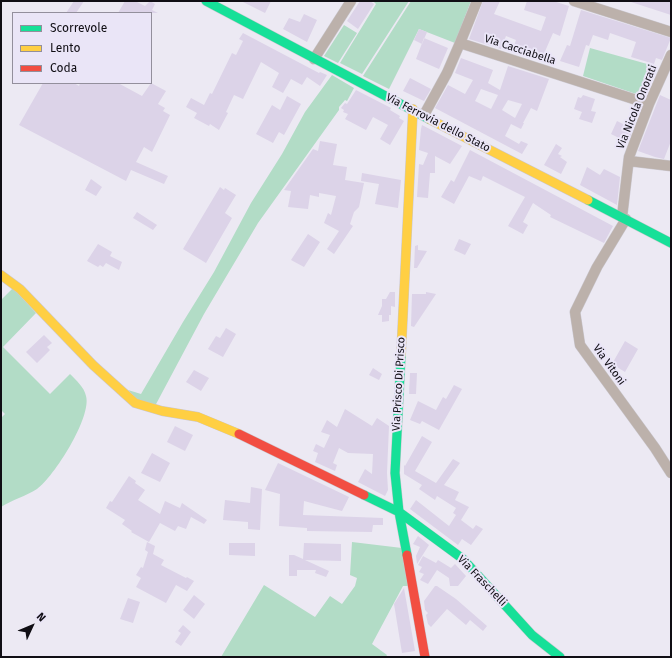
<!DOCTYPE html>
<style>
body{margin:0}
#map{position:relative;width:672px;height:658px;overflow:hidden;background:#ece9f3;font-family:"Fira Sans",sans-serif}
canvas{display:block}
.frame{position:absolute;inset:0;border:2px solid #100e14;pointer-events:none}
.legend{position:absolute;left:12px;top:12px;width:140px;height:72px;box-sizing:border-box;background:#eae5f7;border:1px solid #938f9c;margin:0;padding:5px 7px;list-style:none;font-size:12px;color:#100e14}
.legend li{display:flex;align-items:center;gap:8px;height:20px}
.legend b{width:20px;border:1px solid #938f9c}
.north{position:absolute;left:12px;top:606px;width:40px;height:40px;-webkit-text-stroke:3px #eae5f7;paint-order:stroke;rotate:46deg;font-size:11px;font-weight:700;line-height:16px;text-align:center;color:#100e14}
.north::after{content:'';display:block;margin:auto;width:14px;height:18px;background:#100e14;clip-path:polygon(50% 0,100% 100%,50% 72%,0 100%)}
</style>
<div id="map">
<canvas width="672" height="658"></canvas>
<div class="frame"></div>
<ul class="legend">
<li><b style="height:5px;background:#16e098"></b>Scorrevole</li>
<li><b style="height:5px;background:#ffcf43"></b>Lento</li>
<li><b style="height:5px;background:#f24e42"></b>Coda</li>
</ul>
<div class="north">N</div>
</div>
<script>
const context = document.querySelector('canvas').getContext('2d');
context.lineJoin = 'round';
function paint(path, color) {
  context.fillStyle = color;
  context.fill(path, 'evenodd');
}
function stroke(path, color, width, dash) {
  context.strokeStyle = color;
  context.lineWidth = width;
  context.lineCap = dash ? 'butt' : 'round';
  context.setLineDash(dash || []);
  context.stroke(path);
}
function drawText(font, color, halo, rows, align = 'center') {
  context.font = font + ' "Fira Sans",sans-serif';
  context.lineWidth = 4;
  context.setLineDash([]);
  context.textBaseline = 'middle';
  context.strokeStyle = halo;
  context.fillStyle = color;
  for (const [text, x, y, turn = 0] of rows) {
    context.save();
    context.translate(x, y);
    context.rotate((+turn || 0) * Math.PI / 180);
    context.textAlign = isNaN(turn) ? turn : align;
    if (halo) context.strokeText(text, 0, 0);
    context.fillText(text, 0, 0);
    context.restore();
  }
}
paint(new Path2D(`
 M373 1H409L362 74 340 63 376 4Z
 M411 1H471L455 43 419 29 389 89 363 76Z
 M344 25 357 33 338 63 324 56Z
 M590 48 658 67 645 97 583 76Z
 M332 75 354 88 347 101 345 100 339 107V110L258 223 204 314 155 406 138 400 128 390 141 394 183 322 214 272 251 203 282 154 305 112Z
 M13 288 36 313 3 347 50 394 70 374C76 380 84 387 86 396 92 417 54 477 37 489 26 496 12 500 1 507V418L5 414 1 410V300Z
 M352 542 402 548 408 586H403L372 644 387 655 386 657H221L264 585 315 617 330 596 342 604 355 586 357 578 350 575Z`), '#b2dcc6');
paint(new Path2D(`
 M74 1H84L76 13H66Z
 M125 1H135L145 6 150 1 155 4 152 10 158 13H118Z
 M241 1H271L265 13Z
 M360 1H370L374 4 358 29 347 21Z
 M483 1H500L494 14 541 31 546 17 524 10 527 1H553L569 6 560 36 553 33 543 56 514 46 516 40 506 36 501 49 469 39Z
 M631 1H671V15L631 2Z
 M581 10 671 38 662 60 656 58 654 64 631 57 636 42 610 33 608 40 593 35 589 46 586 45 579 67 560 61 567 45 570 46Z
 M304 14 317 20 307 42 283 29 289 18 300 22Z
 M419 29 427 32 422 44 414 40Z
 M243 33 319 73 320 72 327 75 320 86 307 77 302 85 291 79 283 93 272 87 279 73 261 62 243 99 234 95 226 112 228 113 219 130 210 124 209 126 194 118 197 113 186 107 191 98 204 105 210 93 212 94 232 53 236 55 243 41 239 39Z
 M424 38 448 48 439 69 416 59Z
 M461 58 493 70 488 83 500 90 508 66 549 79 537 111 531 108 523 123H524L521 129 511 124 505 136 519 144 521 141 528 144 522 154 435 108 448 85 465 94 473 80 455 73ZM481 89 498 95 491 109 475 101ZM508 100 522 104 515 118 502 110Z
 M410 78 431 89 424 101 403 91Z
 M43 83H74L79 86 80 83H118L142 96 151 83 166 91 158 104 165 108 163 111 170 115 152 152 144 147 136 162 168 176 164 184 131 170 126 181 19 125Z
 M356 90 391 108 390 110 400 116 399 118 404 121 390 145 380 139 388 125 373 117 366 130 345 119 348 114 343 112 344 110 341 108 345 103 347 104Z
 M583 95 595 99 591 111 596 112 592 123 579 119 582 112 574 109 578 97 581 98Z
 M660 95 671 100V141L664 159 655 157 638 151Z
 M287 96 301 104 284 135 279 132 273 143 256 134 272 105 280 110Z
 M617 121 633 129 630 137 627 136 625 141 611 134Z
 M422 125 462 146 450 164 435 156V173H430L428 198 417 197 419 164 423 165 428 153 419 150 421 129Z
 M320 141 337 144 333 165 347 167 345 180 364 183 359 207 354 212 350 224 353 226 334 254 327 249 339 231 324 223 328 213 331 215 336 196 319 193V197L310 195 308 209 288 207 291 191 284 190 313 149 318 151Z
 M556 144 562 148 558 154 562 156 560 157 567 162 561 174 544 165Z
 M470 150 613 226 604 243 550 217 551 215 533 203 523 222 528 225 523 234 508 226 525 197 483 176 481 181 469 176 454 204 441 197 451 180 454 182Z
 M587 167 600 175 604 169 620 177 617 205 580 185Z
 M362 173 401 180 398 208 375 204 379 184 361 181Z
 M91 179 102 187 96 196 85 190Z
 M220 187 224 190 225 188 236 195 225 213 232 218 206 263 183 249Z
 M137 212 157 225 153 230 133 218Z
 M308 234 320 242 304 267 291 260Z
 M459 239 471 244 465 255 454 250Z
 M98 244 112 252 110 256 122 262 119 270 106 263 103 267 100 265 98 267 87 261Z
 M418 245V250L427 251 417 268H414L415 246Z
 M390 292H395V307L391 306V315H389V321L382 322V315H378L382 306V299H386Z
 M426 292 436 294 414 327 411 326 412 294H426Z
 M226 328 236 334 223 357 208 349 216 336 220 338Z
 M44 335 52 343 47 347 50 350 37 363 26 352Z
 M625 341 638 349 625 372 612 364Z
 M373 368 382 374 379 380 369 375Z
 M194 370 209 378 201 391 186 382Z
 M410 373H417L416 394H409Z
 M454 385 462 389 439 430 422 421 420 424 410 420 418 401 436 410 443 397 446 399Z
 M345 409 372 426 377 418 389 426 387 473 388 490 385 496 358 482 365 469 372 474 373 454 348 453 339 448 333 463 337 465 335 471 315 462 318 453 313 451 316 444 324 448 330 435 321 432 327 420 337 427Z
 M175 426 193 435 185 451 167 442Z
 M422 436 432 442 415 471 436 483 453 459 460 463 444 485 459 492 455 500 469 507 461 520 473 529 476 525 483 529 471 545 462 539 458 545 410 509 416 500 449 526 456 515 453 513 456 508 437 496 435 500 419 489 422 485 404 474V465L405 466Z
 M152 453 170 463 160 482 141 473Z
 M278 463 349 497 342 511 304 501 303 515 383 518V525H373L372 532 307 531V528L279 526 280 494 265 490Z
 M129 476 136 481 135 483 145 490 138 500 160 514 165 501 180 508 182 503 207 520 204 524 191 517 186 529 178 526 175 531 160 523 149 542 131 532 132 531 122 524 125 520 106 508 110 501 112 502Z
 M251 487 262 489 260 530 248 529V522L223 520 225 500 250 503Z
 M418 536 429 545 417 564 416 556 420 547 413 544Z
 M147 542 155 546 153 554 164 560 161 565 186 578 187 577 194 581 187 591 176 585 166 603 136 587 141 578 136 575 141 567 143 568 148 552 145 550Z
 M229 543H255V556L229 555Z
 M304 543 341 544V561L305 560 329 571 326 577 315 573 316 570H297V576H289V555H294L303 559Z
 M423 556 436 563 438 560 451 568 455 564 466 576 458 586H450L449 578 437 570 428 584 420 580 424 574 419 572 422 567 418 565Z
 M435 586H437L456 599 487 626 483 631 470 620 466 625 447 609 431 627 428 624 426 615 428 613 425 610 424 601Z
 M404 588 415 651 402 653 394 604Z
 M194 595 205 604 194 619 183 610Z
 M128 598 140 602 133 623 120 619Z
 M183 625 191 632 181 646 175 642 181 633 178 631Z`), '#dcd3e8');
const street = new Path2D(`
 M574 1 671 32
 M460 43 477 1
 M314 59 351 1
 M424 115 447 73 460 43 649 104
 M629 161 671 166
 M622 217 629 157 649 104 671 55
 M626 219 597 267 575 312 580 345 655 448 671 473`);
const fast = new Path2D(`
 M206 1 429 119
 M588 200 671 243
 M401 355 395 473 399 512 407 555
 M364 495 399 512 463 559 532 635 560 657`);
const slow = new Path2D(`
 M429 119 588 200
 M1 275 20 289 93 365 135 403 162 411 198 417 239 434
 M401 355 413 109`);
const jam = new Path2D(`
 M239 434 364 495
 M407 555 425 657`);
stroke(street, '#cac7ce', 11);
stroke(fast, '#cac7ce', 10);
stroke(slow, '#cac7ce', 10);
stroke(jam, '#cac7ce', 10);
stroke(street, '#bcb1ab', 10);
stroke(fast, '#16e098', 9);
stroke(slow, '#ffcf43', 9);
stroke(jam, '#f24e42', 9);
drawText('11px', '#100e14', '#eae5f7', [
 ["Via Cacciabella",520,50,18],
 ["Via Nicola Onorati",637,107,-68],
 ["Via Ferrovia dello Stato",438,123,27],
 ["Via Vitoni",609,365,54],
 ["Via Prisco Di Prisco",399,384,-87],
 ["Via Fraschelli",482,581,46]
]);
</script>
